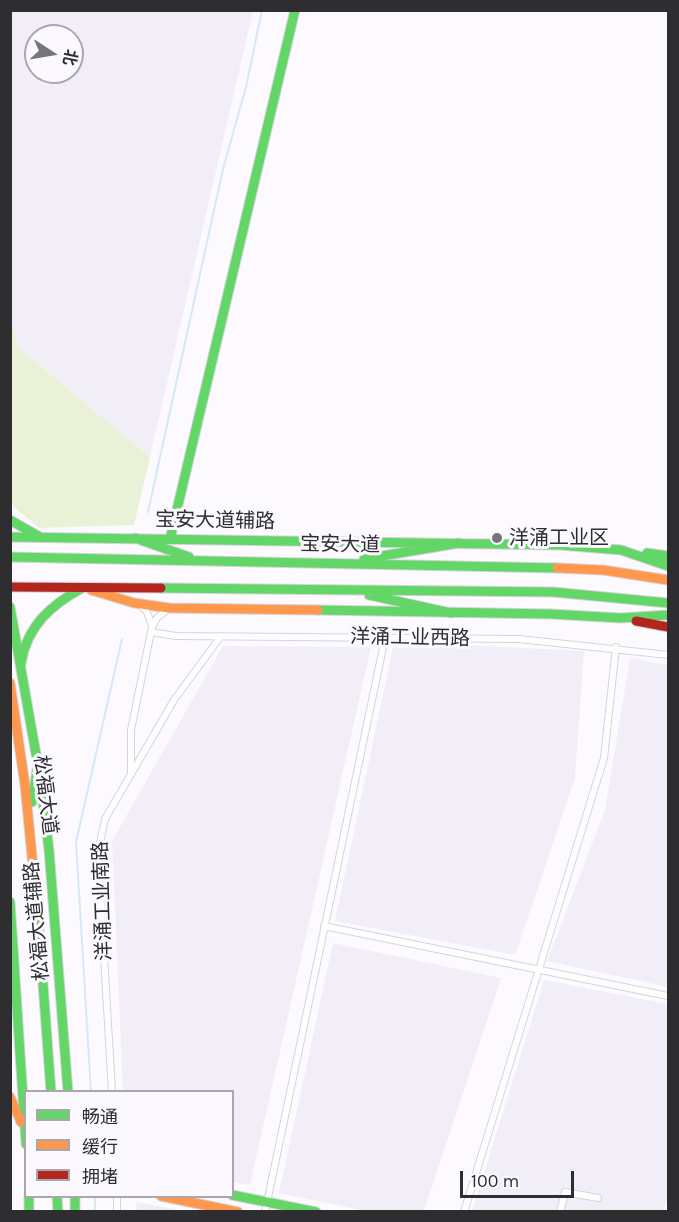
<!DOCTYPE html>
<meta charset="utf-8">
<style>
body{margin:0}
#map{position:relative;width:679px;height:1222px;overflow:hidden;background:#fcfafe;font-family:Karla,"Noto Sans SC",sans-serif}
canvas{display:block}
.frame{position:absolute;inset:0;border:12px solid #2e2d30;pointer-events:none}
.legend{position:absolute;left:24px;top:1090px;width:210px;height:108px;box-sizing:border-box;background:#fbf9ff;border:2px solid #a9a7ac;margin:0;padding:8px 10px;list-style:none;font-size:18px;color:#2e2d30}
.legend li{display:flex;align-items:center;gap:12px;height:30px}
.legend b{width:30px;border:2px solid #a9a7ac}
.north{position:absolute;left:24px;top:24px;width:60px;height:60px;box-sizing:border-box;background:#fbf9ff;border:2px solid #a9a7ac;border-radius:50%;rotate:102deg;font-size:16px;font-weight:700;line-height:24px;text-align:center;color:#2e2d30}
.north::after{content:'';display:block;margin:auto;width:21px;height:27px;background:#767578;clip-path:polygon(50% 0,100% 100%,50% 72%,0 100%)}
.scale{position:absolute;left:460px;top:1171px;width:114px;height:27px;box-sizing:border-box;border:3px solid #2e2d30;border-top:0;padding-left:8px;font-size:18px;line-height:21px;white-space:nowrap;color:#2e2d30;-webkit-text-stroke:4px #fbf9ff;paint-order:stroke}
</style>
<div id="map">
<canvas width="679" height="1222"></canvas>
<div class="frame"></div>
<ul class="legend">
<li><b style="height:8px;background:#63d668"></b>畅通</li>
<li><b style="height:8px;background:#ff974d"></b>缓行</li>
<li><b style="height:8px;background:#b3261e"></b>拥堵</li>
</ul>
<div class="north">北</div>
<div class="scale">100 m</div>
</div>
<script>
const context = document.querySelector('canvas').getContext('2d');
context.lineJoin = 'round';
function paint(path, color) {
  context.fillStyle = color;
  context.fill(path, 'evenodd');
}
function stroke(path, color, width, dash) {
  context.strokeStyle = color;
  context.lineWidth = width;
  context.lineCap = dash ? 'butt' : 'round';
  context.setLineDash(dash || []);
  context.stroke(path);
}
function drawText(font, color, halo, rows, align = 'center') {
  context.font = font + ' Karla,"Noto Sans SC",sans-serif';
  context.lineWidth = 6;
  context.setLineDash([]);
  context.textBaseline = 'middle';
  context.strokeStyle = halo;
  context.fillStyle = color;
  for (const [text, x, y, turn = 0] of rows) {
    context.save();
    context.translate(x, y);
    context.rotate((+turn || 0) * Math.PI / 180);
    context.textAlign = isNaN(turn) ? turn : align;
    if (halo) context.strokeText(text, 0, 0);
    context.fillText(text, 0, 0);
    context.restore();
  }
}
paint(new Path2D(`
 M11 11H253L150 457 19 348 11 320ZM36 36H72V72H36Z
 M463 645 584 651 575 778 515 955 335 921 393 648Z
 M223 646 371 647 250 1185 233 1182 232 1092 123 1091 112 841Z
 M630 658 668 665V987L547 961 605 810Z
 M333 943 501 978 424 1211H366L279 1193Z
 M544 980 668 1004V1200L663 1211 472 1212Z
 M136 1202 183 1211H137Z`), '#f2eef8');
paint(new Path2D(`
 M11 320 19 348 150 457 134 525 39 528 13 506 10 496Z`), '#e9f2d6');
stroke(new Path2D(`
 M148 512 223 169 246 87 262 10
 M91 1092 76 842 122 639
 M95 1212V1197`), '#d3e9f8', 2);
const street = new Path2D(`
 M140 605 147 612 152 626
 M151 632 176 636 519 639 668 655
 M131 773V730L152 627 157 618 168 609
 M324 926 668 996
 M112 1092 98 853 105 819 174 700 221 636
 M117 1196V1212
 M265 1212 385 638
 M464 1212 604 758 616 647
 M560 1212 565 1192 598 1198`);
const fast = new Path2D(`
 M10 520 40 537
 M10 537 560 545 621 550 668 566
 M135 538 189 557
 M170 539 295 10
 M647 553 668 556
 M10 557 557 568
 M364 559 459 543
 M161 588 553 592 668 603
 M369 595 451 613
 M10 607 39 771 49 850 68 1092
 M318 610 550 614 621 618 668 615
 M21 663C27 626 51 605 82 588
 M32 802 38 764
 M10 902 26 1144
 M38 917 51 1092
 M232 1195 316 1212
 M29 1196V1212
 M57 1196 58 1212
 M75 1196V1212`);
const slow = new Path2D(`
 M557 568 603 570 668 580
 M91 590 134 603 169 608 318 610
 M10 683 25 785 38 917
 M10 1097 21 1122
 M161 1196 238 1212`);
const jam = new Path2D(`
 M10 587 161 588
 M636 621 668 627`);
stroke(street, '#d6d4d8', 8);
stroke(fast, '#d6d4d8', 11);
stroke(slow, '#d6d4d8', 11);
stroke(jam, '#d6d4d8', 11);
stroke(street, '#fffeff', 6);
stroke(fast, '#63d668', 9);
stroke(slow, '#ff974d', 9);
stroke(jam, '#b3261e', 9);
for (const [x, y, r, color] of [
 [497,538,6,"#767578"]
]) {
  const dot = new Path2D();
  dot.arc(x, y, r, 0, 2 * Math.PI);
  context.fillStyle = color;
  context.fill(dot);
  stroke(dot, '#fbf9ff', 2);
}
drawText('20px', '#2e2d30', '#fbf9ff', [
 ["宝安大道辅路",215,521,1],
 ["宝安大道",340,545,1],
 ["洋涌工业西路",410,638,1],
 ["松福大道",45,795,83],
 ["洋涌工业南路",103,901,-92],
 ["松福大道辅路",37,921,-95]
]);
drawText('20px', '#2e2d30', '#fbf9ff', [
 ["洋涌工业区",509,538]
], 'left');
</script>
